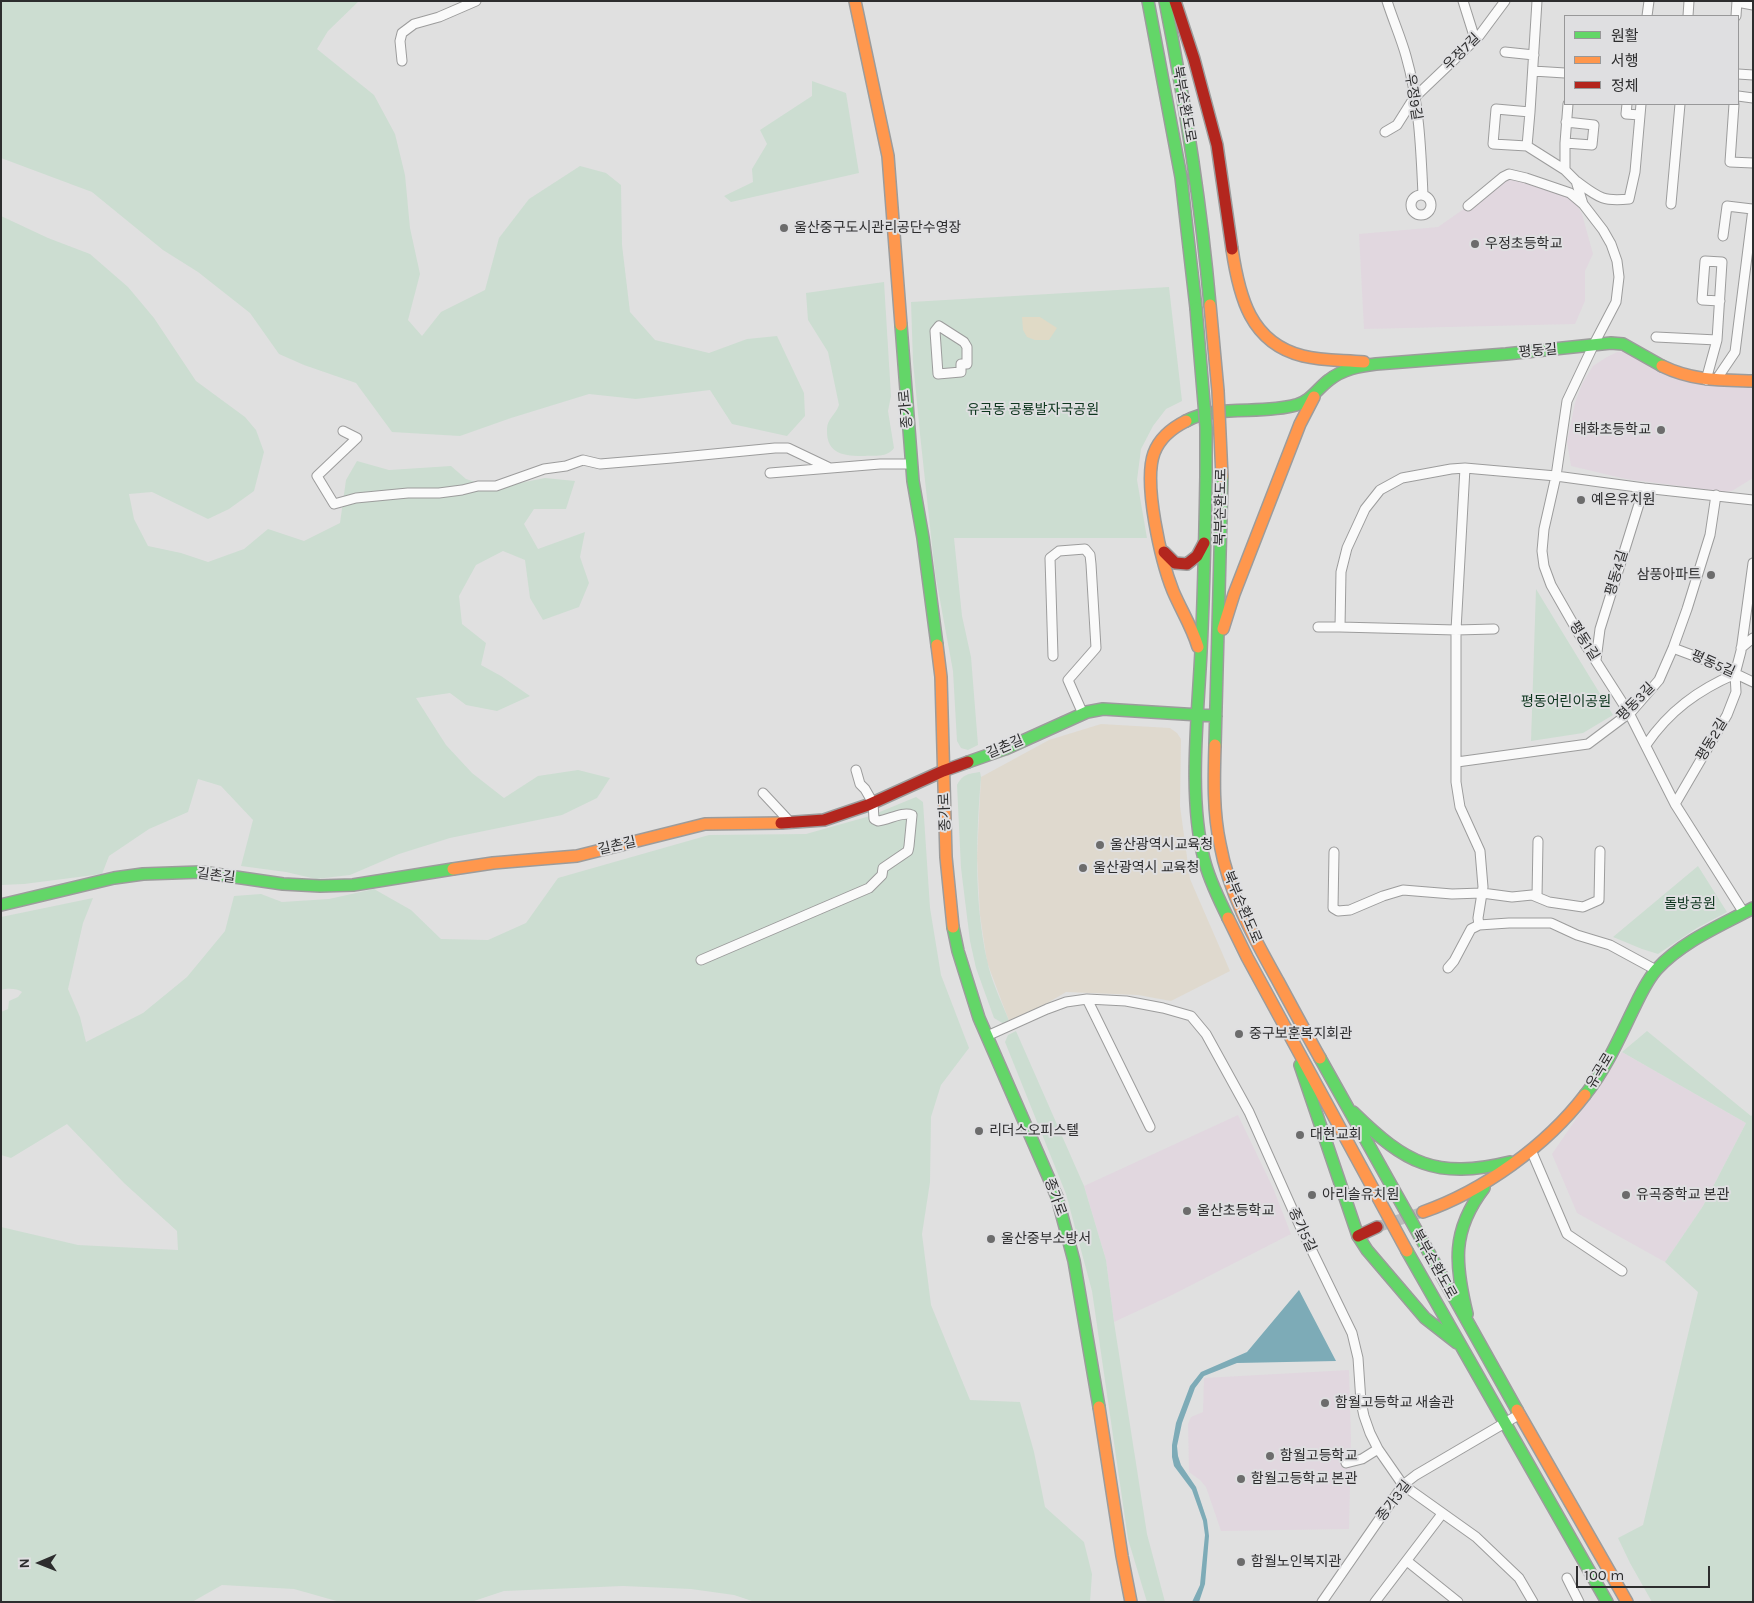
<!DOCTYPE html>
<meta charset="utf-8">
<style>
body{margin:0}
#map{position:relative;width:1754px;height:1603px;overflow:hidden;background:#e0e0e0;font-family:Karla,"Noto Sans KR",sans-serif}
canvas{display:block}
.frame{position:absolute;inset:0;border:2px solid #2d2d2e;pointer-events:none}
.legend{position:absolute;left:1564px;top:15px;width:175px;height:90px;box-sizing:border-box;background:#dfdfe1;border:1px solid #989899;margin:0;padding:6px 9px;list-style:none;font-size:15px;color:#2d2d2e}
.legend li{display:flex;align-items:center;gap:10px;height:25px}
.legend b{width:25px;border:1px solid #989899}
.north{position:absolute;left:15px;top:1538px;width:50px;height:50px;-webkit-text-stroke:4px #dfdfe1;paint-order:stroke;rotate:269deg;font-size:14px;font-weight:700;line-height:20px;text-align:center;color:#2d2d2e}
.north::after{content:'';display:block;margin:auto;width:18px;height:22px;background:#2d2d2e;clip-path:polygon(50% 0,100% 100%,50% 72%,0 100%)}
.scale{position:absolute;left:1576px;top:1566px;width:134px;height:22px;box-sizing:border-box;border:2px solid #2d2d2e;border-top:0;padding-left:6px;font-size:15px;line-height:18px;white-space:nowrap;color:#2d2d2e;-webkit-text-stroke:4px #dfdfe1;paint-order:stroke}
</style>
<div id="map">
<canvas width="1754" height="1603"></canvas>
<div class="frame"></div>
<ul class="legend">
<li><b style="height:6px;background:#63d668"></b>원활</li>
<li><b style="height:6px;background:#ff974d"></b>서행</li>
<li><b style="height:6px;background:#b3261e"></b>정체</li>
</ul>
<div class="north">N</div>
<div class="scale">100 m</div>
</div>
<script>
const context = document.querySelector('canvas').getContext('2d');
context.lineJoin = 'round';
function paint(path, color) {
  context.fillStyle = color;
  context.fill(path, 'evenodd');
}
function stroke(path, color, width, dash) {
  context.strokeStyle = color;
  context.lineWidth = width;
  context.lineCap = dash ? 'butt' : 'round';
  context.setLineDash(dash || []);
  context.stroke(path);
}
function drawText(font, color, halo, rows, align = 'center') {
  context.font = font + ' Karla,"Noto Sans KR",sans-serif';
  context.lineWidth = 4;
  context.setLineDash([]);
  context.textBaseline = 'middle';
  context.strokeStyle = halo;
  context.fillStyle = color;
  for (const [text, x, y, turn = 0] of rows) {
    context.save();
    context.translate(x, y);
    context.rotate((+turn || 0) * Math.PI / 180);
    context.textAlign = isNaN(turn) ? turn : align;
    if (halo) context.strokeText(text, 0, 0);
    context.fillText(text, 0, 0);
    context.restore();
  }
}
paint(new Path2D(`
 M1101 724 1170 728 1177 733 1181 739 1180 806 1190 879 1230 971 1171 1001 1138 995 1066 992 1019 1020 1009 1021 987 962 980 915 977 857 981 777 1049 740Z`), '#dfd9ce');
paint(new Path2D(`
 M1503 177 1570 193 1582 214 1593 254 1585 271V301L1575 324 1364 329 1359 234 1438 227 1468 206Z
 M1634 351 1664 367 1753 385V478L1732 491 1725 492 1626 479 1571 466 1567 442 1575 403 1582 384 1593 366 1607 357 1617 352Z
 M1622 1052 1746 1123 1703 1206 1665 1262 1577 1213 1552 1154Z
 M1238 1115 1273 1188 1291 1234 1172 1295 1114 1322 1106 1260 1084 1186Z
 M1349 1370 1351 1440 1349 1529 1221 1531 1206 1487 1200 1480 1189 1472 1188 1424 1191 1417 1203 1412 1204 1378Z`), '#e1d7df');
paint(new Path2D(`
 M1 1H359L328 31 317 49 374 95 395 134 405 175 410 228 420 274 408 320 422 336 441 312 485 290 499 238 529 199 580 166 606 173 621 185 622 245 630 312 655 340 709 353 747 339 777 336 804 393 805 416 787 436 732 424 710 390 636 399 589 394 511 418 460 436 392 432 356 383 304 365 279 354 250 313 198 272 163 250 92 192 1 158Z
 M812 81 846 93 859 173 731 202 724 196 753 182 752 169 767 144 760 130 812 96Z
 M1 216 48 238 90 254 128 287 154 318 196 381 245 417 256 430 264 452 254 491 229 509 208 519 152 492 129 494 134 519 148 546 181 553 208 562 244 549 268 529 304 541 340 523 346 480 357 461 389 470 451 466 466 479 494 488 545 478 575 481 566 509H534L524 524 538 549 585 532 580 557 589 583 579 607 543 620 530 598 525 560 503 551 476 565 459 596 462 624 486 643 481 665 501 676 530 696 497 711 466 705 450 693 416 698 446 745 472 773 504 798 538 776 578 770 610 778 597 798 562 815 450 838 399 854 350 875 316 879 286 872 241 866 253 820 221 786 198 779 188 812 149 829 109 856 102 874 24 884 1 885Z
 M884 282 891 396 888 411 894 448C887 458 875 455 865 456 845 456 826 455 827 429 827 419 836 414 839 405L828 352 808 320 806 293Z
 M1169 287 1182 401 1166 409 1153 426 1141 449 1137 480 1147 538H954L962 616 971 657 978 745 968 750 961 748 957 741 953 671 935 573 920 434 913 362 911 302Z
 M1536 589 1613 715 1583 733 1531 741Z
 M980 772 981 777C976 838 974 900 987 960 991 981 1002 1002 1009 1021L1004 1024 994 1018 976 968 970 941 961 868 957 785C963 774 968 774 980 772Z
 M916 797 923 802 930 908 941 975 969 1048 941 1085 931 1117 930 1182 922 1234 931 1305 970 1400 1020 1402 1034 1452 1045 1507 1084 1542 1092 1574 1090 1602H755L734 1595 691 1589 623 1586 504 1591 471 1602H340L294 1589 222 1585 192 1602H1V1227L78 1245 178 1250 177 1231 124 1183 67 1124 11 1158 1 1155V1012L8 1009 9 1001 18 997 22 992C17 988 7 988 1 990V917L93 898 83 923 68 989 80 1017 86 1042 143 1013 187 977 225 931 234 896 261 894 282 902 329 899 374 889 411 910 441 939 488 940 526 923 558 878 709 835 806 834 870 816Z
 M1698 866 1727 912 1697 928 1658 954 1642 949 1613 937Z
 M1016 1031 1084 1186 1106 1260 1114 1322 1147 1534 1165 1602H1147L1128 1539 1092 1291 1066 1194 1005 1042 1008 1035Z
 M1647 1031 1751 1116 1753 1114V1602H1652L1630 1563 1618 1538 1643 1525 1698 1292 1665 1262 1703 1206 1746 1123 1622 1052Z`), '#ccddd1');
paint(new Path2D(`
 M1022 317H1040L1057 328 1049 340H1035L1027 337 1023 330Z`), '#e0dac6');
paint(new Path2D(`
 M1299 1290 1336 1361 1237 1363 1204 1376 1195 1388 1182 1423 1177 1446 1178 1456 1181 1465 1196 1487 1207 1520 1209 1536 1205 1584 1199 1602H1192L1200 1585 1205 1535 1203 1521 1192 1490 1174 1466 1172 1457V1445L1176 1423 1190 1386 1201 1372 1247 1352Z`), '#7dabb7');
stroke(new Path2D(`
 M1377 1227 1423 1212`), '#bcbcbc', 11, [11, 5.5]);
const street = new Path2D(`
 M1387 1C1393 20 1401 38 1406 56 1419 101 1421 149 1423 195
 M1463 1 1475 39
 M1737 2 1753 5
 M1647 16 1649 1
 M1688 16 1689 1
 M1736 16 1737 1
 M1505 52 1534 55
 M402 61 400 41 402 33 414 24 439 17 476 1
 M1533 71 1565 73
 M1738 74 1753 75
 M1738 96 1753 98
 M1627 104 1626 114 1640 115
 M1734 104 1730 162 1753 163
 M1530 112 1537 1
 M1385 132 1397 125 1414 98 1479 36 1505 1
 M1565 143 1592 145 1594 125 1566 122
 M1527 146 1530 112 1496 109 1493 144 1527 146 1565 170 1576 181 1583 204
 M1565 170V143L1568 104
 M1576 181C1598 197 1602 202 1629 199L1635 172 1641 104
 M1411 205a10 10 0 1 1 20 0a10 10 0 1 1-20 0Z
 M1671 204 1680 104
 M1468 206 1503 177 1509 174 1526 178 1570 193 1583 204 1603 230 1611 244 1617 261 1619 277 1616 302 1594 344 1567 401 1556 476 1544 529 1542 551 1544 566 1551 585 1583 641 1629 713 1675 804 1744 913
 M1723 236 1727 206 1752 209
 M939 326 964 342 967 347V364H961V372L938 374 935 331Z
 M1656 337 1717 340
 M1706 380 1717 340 1722 262 1705 261 1702 300 1720 301
 M1716 380 1735 352 1753 209
 M343 431 357 438 317 476 334 504 356 498 408 493H439L462 490 478 486H496L544 469 566 466 583 460 600 464 672 458 775 448H788L830 468
 M1465 468 1451 469 1402 478 1380 490 1365 509 1347 548 1341 572 1340 627 1456 630 1494 629
 M770 473 880 464H912
 M1318 627H1340
 M1673 648 1713 663 1753 682
 M1741 648 1753 638
 M1053 656 1050 558 1059 551 1085 549 1090 555 1091 564 1096 648 1068 680 1083 714
 M1596 660 1600 629 1644 488
 M1646 745C1669 711 1698 690 1735 674
 M1457 762 1588 744 1632 711 1659 680 1673 648 1687 609 1710 535 1716 495
 M763 793 791 823
 M1675 804 1727 715 1736 692 1735 674 1741 651 1753 563
 M1334 852 1333 908 1338 911 1350 910 1383 896 1403 890 1452 894 1482 893 1512 897 1532 895 1549 902 1583 907 1599 900 1600 851
 M1537 897 1538 841
 M1479 925 1509 923H1551L1577 935 1610 945 1656 970
 M701 960 869 888 882 875 883 868 908 851 909 846 912 815C902 811 889 820 878 821L874 819 873 803 865 789 860 784 856 770
 M1448 968 1454 961 1471 929 1479 925 1478 918 1483 887 1480 851 1460 807 1456 782V630L1465 468 1556 476 1644 488 1753 500
 M1087 999 1150 1127
 M987 1036 1047 1009 1066 1002 1087 999 1126 1001 1163 1008 1191 1016 1206 1034 1249 1112 1299 1224 1352 1333 1358 1358 1361 1402 1364 1416 1370 1433 1378 1449 1403 1485 1476 1537 1519 1578 1533 1602
 M1531 1150 1567 1234 1622 1271
 M1346 1463 1362 1459 1378 1449
 M1407 1561 1458 1602
 M1567 1578 1579 1602
 M1322 1602 1403 1485 1416 1475 1520 1414
 M1375 1602 1442 1514`);
const fast = new Path2D(`
 M1148 1 1181 177 1196 308
 M1165 1C1185 102 1201 203 1210 305
 M901 325 913 481 923 538 937 645
 M1186 421C1217 404 1261 415 1296 405 1310 402 1318 388 1329 380 1343 369 1359 366 1376 364L1506 354 1611 343 1623 344 1662 366
 M1206 476C1205 534 1204 592 1201 651 1198 715 1188 797 1204 859 1209 880 1219 899 1228 918
 M1215 745 1222 477
 M968 762 1005 749 1087 712 1103 709 1216 716
 M1 905 114 878 143 874 201 872 283 884 320 886 353 885 453 869
 M953 927 958 951 979 1018 1057 1197 1074 1261 1099 1407
 M1320 1058 1517 1410
 M1300 1065 1358 1236 1367 1250 1425 1318 1457 1343
 M1585 1095C1605 1070 1618 1041 1632 1012 1639 998 1646 981 1657 969 1683 941 1720 926 1753 908
 M1353 1112C1406 1164 1436 1180 1510 1162
 M1407 1251 1607 1602
 M1467 1314C1455 1264 1451 1231 1484 1188`);
const slow = new Path2D(`
 M855 1 888 156 901 325
 M1232 249C1239 296 1250 343 1303 356 1323 361 1344 360 1364 362
 M1662 366C1693 381 1720 380 1753 381
 M1186 421C1172 428 1160 437 1154 453 1143 483 1161 561 1173 591 1181 610 1192 627 1198 647
 M1223 629 1234 594 1300 424 1314 397
 M937 645 941 677 946 857 953 927
 M1215 745C1214 778 1213 812 1220 844 1229 894 1254 938 1278 981 1292 1007 1306 1033 1320 1058
 M453 869 493 863 577 856 705 824 781 823
 M1228 918 1247 957 1407 1251
 M1423 1212C1483 1191 1546 1146 1585 1095
 M1099 1407 1122 1556 1131 1602
 M1517 1410 1627 1602`);
const jam = new Path2D(`
 M1175 1 1194 59 1217 145 1232 249
 M1164 552 1175 563 1187 564 1197 556 1204 543
 M781 823 824 820 868 805 943 771 968 762
 M1358 1236 1377 1227`);
stroke(street, '#9c9c9c', 11);
stroke(fast, '#9c9c9c', 14);
stroke(slow, '#9c9c9c', 14);
stroke(jam, '#9c9c9c', 14);
stroke(street, '#fafafa', 9);
stroke(fast, '#63d668', 11);
stroke(slow, '#ff974d', 11);
stroke(jam, '#b3261e', 11);
const fastBridge = new Path2D(`
 M1196 308 1206 427V476`);
const slowBridge = new Path2D(`
 M1210 305 1218 391 1222 477`);
stroke(fastBridge, '#9c9c9c', 14, []);
stroke(slowBridge, '#9c9c9c', 14, []);
stroke(fastBridge, '#63d668', 11);
stroke(slowBridge, '#ff974d', 11);
for (const [x, y, r, color] of [
 [784,228,5,"#6c6c6c"],
 [1475,244,5,"#6c6c6c"],
 [1661,430,5,"#6c6c6c"],
 [1581,500,5,"#6c6c6c"],
 [1711,575,5,"#6c6c6c"],
 [1100,845,5,"#6c6c6c"],
 [1083,868,5,"#6c6c6c"],
 [1239,1034,5,"#6c6c6c"],
 [979,1131,5,"#6c6c6c"],
 [1300,1135,5,"#6c6c6c"],
 [1312,1195,5,"#6c6c6c"],
 [1626,1195,5,"#6c6c6c"],
 [1187,1211,5,"#6c6c6c"],
 [991,1239,5,"#6c6c6c"],
 [1325,1403,5,"#6c6c6c"],
 [1270,1456,5,"#6c6c6c"],
 [1241,1479,5,"#6c6c6c"],
 [1241,1562,5,"#6c6c6c"]
]) {
  const dot = new Path2D();
  dot.arc(x, y, r, 0, 2 * Math.PI);
  context.fillStyle = color;
  context.fill(dot);
  stroke(dot, '#dfdfe1', 2);
}
drawText('14px', '#2d2d2e', '#dfdfe1', [
 ["우정7길",1462,52,-45],
 ["우정9길",1413,97,81],
 ["북부순환도로",1184,104,80],
 ["평동길",1538,351,-5],
 ["종가로",906,409,-95],
 ["북부순환도로",1221,507,-89],
 ["평동4길",1617,573,-73],
 ["평동1길",1584,641,58],
 ["평동5길",1713,664,24],
 ["평동3길",1636,702,-45],
 ["평동2길",1712,740,-59],
 ["길촌길",1005,747,-23],
 ["종가로",945,812,-92],
 ["길촌길",617,846,-13],
 ["길촌길",216,876,7],
 ["북부순환도로",1242,907,67],
 ["유곡로",1600,1071,-59],
 ["종가로",1055,1197,70],
 ["종가5길",1302,1230,65],
 ["북부순환도로",1434,1264,61],
 ["종가3길",1394,1501,-52]
]);
drawText('14px', '#2d2d2e', '#dfdfe1', [
 ["울산중구도시관리공단수영장",794,228],
 ["우정초등학교",1485,244],
 ["태화초등학교",1651,430,"right"],
 ["예은유치원",1591,500],
 ["삼풍아파트",1701,575,"right"],
 ["울산광역시교육청",1110,845],
 ["울산광역시 교육청",1093,868],
 ["중구보훈복지회관",1249,1034],
 ["리더스오피스텔",989,1131],
 ["대현교회",1310,1135],
 ["아리솔유치원",1322,1195],
 ["유곡중학교 본관",1636,1195],
 ["울산초등학교",1197,1211],
 ["울산중부소방서",1001,1239],
 ["함월고등학교 새솔관",1335,1403],
 ["함월고등학교",1280,1456],
 ["함월고등학교 본관",1251,1479],
 ["함월노인복지관",1251,1562]
], 'left');
drawText('14px', '#0e361f', '#dfdfe1', [
 ["유곡동 공룡발자국공원",1033,410],
 ["평동어린이공원",1566,702],
 ["돌방공원",1690,904]
]);
</script>
